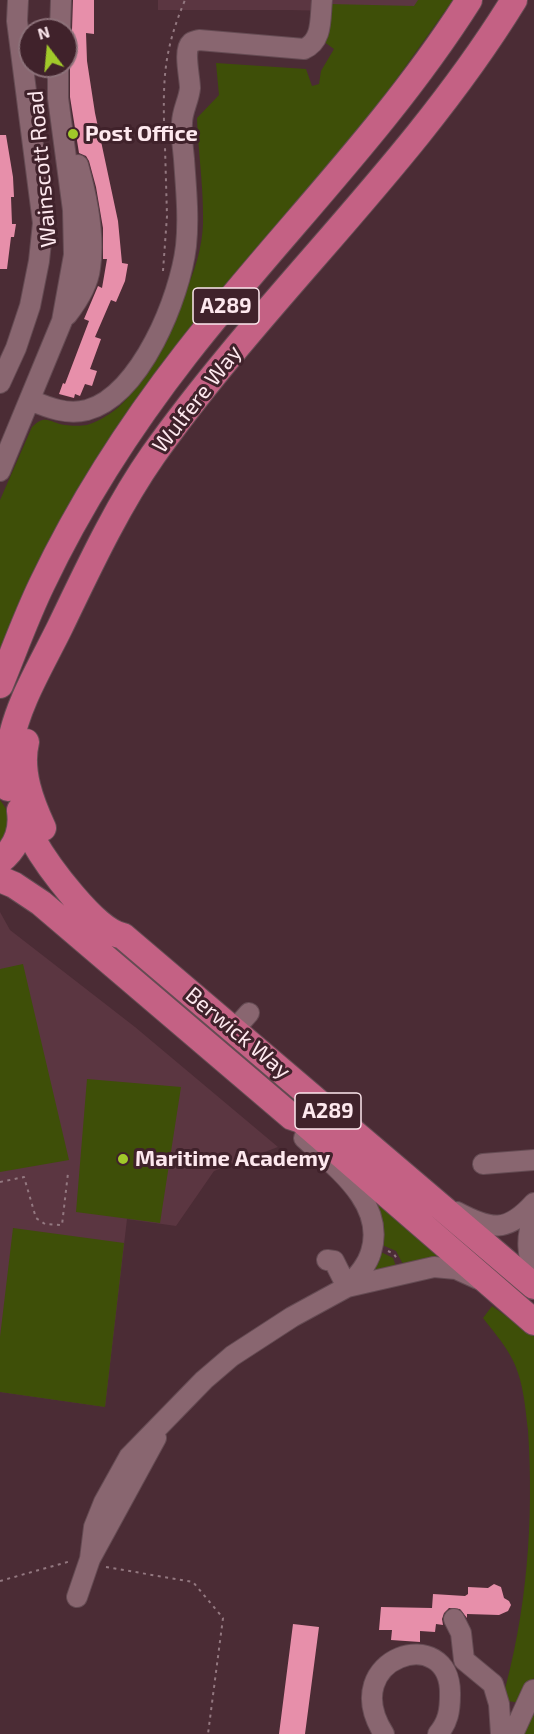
<!DOCTYPE html>
<style>
body{margin:0}
#map{position:relative;width:534px;height:1734px;overflow:hidden;background:#4b2c35;font-family:"Exo 2",sans-serif}
canvas{display:block}
.north{position:absolute;left:18px;top:18px;width:60px;height:60px;box-sizing:border-box;background:#40222b;border:2px solid #8c7179;border-radius:50%;rotate:344deg;font-size:16px;font-weight:700;line-height:24px;text-align:center;color:#fde8ee}
.north::after{content:'';display:block;margin:auto;width:21px;height:27px;background:#a1c92a;clip-path:polygon(50% 0,100% 100%,50% 72%,0 100%)}
</style>
<div id="map">
<canvas width="534" height="1734"></canvas>
<div class="north">N</div>
</div>
<script>
const context = document.querySelector('canvas').getContext('2d');
context.lineJoin = 'round';
function paint(path, color) {
  context.fillStyle = color;
  context.fill(path, 'evenodd');
}
function stroke(path, color, width, dash) {
  context.strokeStyle = color;
  context.lineWidth = width;
  context.lineCap = dash ? 'butt' : 'round';
  context.setLineDash(dash || []);
  context.stroke(path);
}
function drawText(font, color, halo, rows, align = 'center') {
  context.font = font + ' "Exo 2",sans-serif';
  context.lineWidth = 6;
  context.setLineDash([]);
  context.textBaseline = 'middle';
  context.strokeStyle = halo;
  context.fillStyle = color;
  for (const [text, x, y, turn = 0] of rows) {
    context.save();
    context.translate(x, y);
    context.rotate((+turn || 0) * Math.PI / 180);
    context.textAlign = isNaN(turn) ? turn : align;
    if (halo) context.strokeText(text, 0, 0);
    context.fillText(text, 0, 0);
    context.restore();
  }
}
paint(new Path2D(`
 M158 0H423L417 13 289 10H158Z
 M0 912 10 930 135 1027 278 1147 214 1171 176 1226 127 1219 105 1407 0 1392Z`), '#5b3641');
paint(new Path2D(`
 M418 0H453L355 137 135 400 110 440 0 656V500L32 427C46 413 50 423 65 425 71 426 81 426 87 425 97 422 107 416 115 410 134 396 142 373 153 354 177 311 205 264 203 214 203 182 198 150 197 118L219 95 216 63 306 69 312 86 319 84 321 71 334 49 323 41 329 4 414 6Z
 M0 800C15 819 10 830 0 850Z
 M23 964 69 1160 0 1172V969Z
 M87 1079 181 1087 160 1223 76 1212Z
 M377 1201 442 1257 404 1266 396 1251 380 1244 381 1227Z
 M13 1228 124 1243 105 1407 0 1392V1337Z
 M379 1251 393 1258 397 1269 364 1280Z
 M492 1306 534 1336V1677L528 1698 534 1684V1734H513L526 1704 502 1700C527 1612 534 1521 528 1430 525 1405 523 1377 510 1355 503 1342 492 1330 483 1318Z`), '#3e4f08');
paint(new Path2D(`
 M73 0H94V34L86 33 87 61 95 113 118 221 122 263 128 264 125 281 116 302 111 300 95 337 101 339 90 369 97 371 92 386 85 384 80 396 75 394 74 398 59 394 63 383 65 384 89 321 84 319 98 286 102 288 107 259H103V228L96 187 89 161 86 156 79 153 70 97V66L66 57V44L72 30Z
 M0 135H6L13 177 14 197H11L12 224H16L14 237H11L7 269H0Z
 M494 1584 501 1587 504 1598 509 1601 511 1605 508 1611 499 1615 467 1614V1618L460 1609 449 1608 444 1613 442 1619 443 1625 436 1624 435 1632 420 1631V1642L391 1640 392 1630H379L381 1607 432 1608 433 1594 465 1596 468 1594V1587L488 1588Z
 M293 1624 319 1627 305 1734H279Z`), '#e78faa');
const minor = new Path2D(`
 M60 30 61 0
 M67 315C77 302 88 285 90 268 95 235 87 197 78 165
 M0 383 16 348 30 306 39 261 43 223 17 21 18 0
 M30 400C49 408 67 415 87 410 141 395 180 297 186 246 189 218 186 188 184 159 183 148 181 135 182 123 182 111 189 100 190 88 190 78 183 50 191 43 193 41 196 41 199 40L304 49C323 41 320 18 322 0
 M0 471 62 321 74 255 73 210 58 98V66
 M234 1030 249 1013
 M304 1138C335 1167 386 1203 371 1252 367 1266 356 1277 347 1287
 M483 1164 534 1160
 M457 1212C491 1230 507 1233 534 1203
 M534 1218C525 1237 528 1255 534 1275
 M327 1260 334 1261 347 1287
 M90 1559 94 1527 104 1502 129 1457 204 1380 232 1356 292 1317 347 1287 434 1267 456 1269 478 1279
 M77 1597 90 1559 156 1438
 M454 1619 461 1633 464 1660 493 1684 499 1704 501 1734
 M384 1734C335 1657 452 1621 450 1695 450 1711 448 1722 438 1734
 M513 1734 533 1690`);
const major = new Path2D(`
 M0 685C14 651 26 617 42 584 81 502 130 426 186 354 279 235 388 128 469 0
 M26 742C19 771 31 802 43 828
 M8 788C8 774 7 759 10 745 17 704 42 664 60 627 88 569 116 508 153 455 265 297 412 166 514 0
 M20 810C24 820 28 831 33 840 47 865 95 931 123 936L534 1286
 M0 861C16 848 23 832 20 811
 M0 879 14 885 41 903 292 1117 301 1120 534 1322`);
stroke(minor, '#654b53', 22);
stroke(major, '#654b53', 28);
stroke(new Path2D(`
 M164 121C163 71 166 46 185 0
 M163 271 167 216 165 147
 M0 1182 24 1177 36 1218 45 1224 62 1225 68 1173
 M388 1251 394 1254 397 1259
 M106 1567 193 1582 223 1618 208 1734
 M0 1581 71 1561`), '#937880', 2, [3, 4.5]);
stroke(minor, '#896670', 20);
stroke(major, '#c46184', 26);
for (const [x, y, r, color] of [
 [73,134,6,"#a1c92a"],
 [123,1159,6,"#a1c92a"]
]) {
  const dot = new Path2D();
  dot.arc(x, y, r, 0, 2 * Math.PI);
  context.fillStyle = color;
  context.fill(dot);
  stroke(dot, '#40222b', 2);
}
for (const [x, y, w] of [
 [226,306,66],
 [328,1111,66]
]) {
  const box = new Path2D();
  box.roundRect(x - w / 2, y - 18, w, 36, 4.5);
  context.fillStyle = '#40222b';
  context.fill(box);
  stroke(box, '#fde8ee', 1.5);
}
drawText('bold 21px', '#fde8ee', null, [
 ["A289",226,306],
 ["A289",328,1111]
]);
drawText('bold 22px', '#fde8ee', '#40222b', [
 ["Post Office",85,134],
 ["Maritime Academy",135,1159]
], 'left');
drawText('22px', '#fde8ee', '#40222b', [
 ["Wainscott Road",42,169,-95],
 ["Wulfere Way",197,399,-52],
 ["Berwick Way",238,1033,40]
]);
</script>
